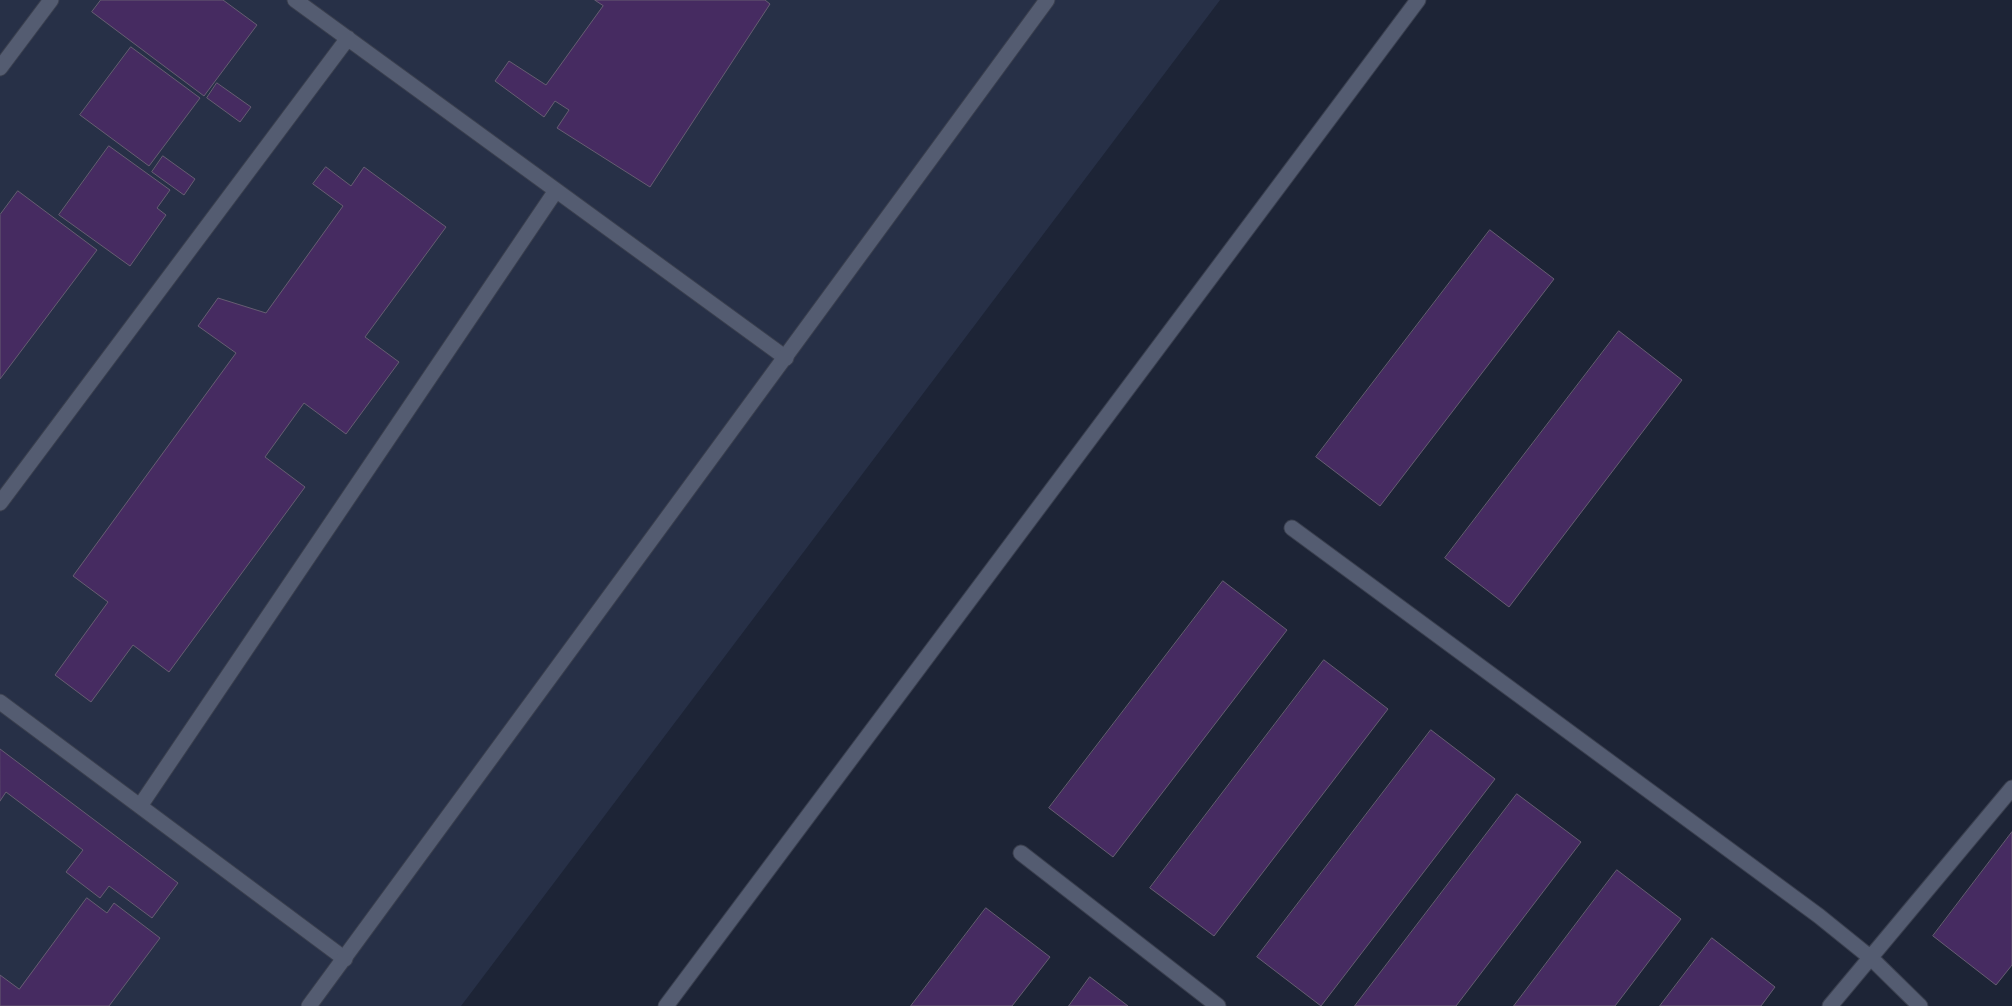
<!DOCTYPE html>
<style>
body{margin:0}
canvas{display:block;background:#1d2436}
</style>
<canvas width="2012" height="1006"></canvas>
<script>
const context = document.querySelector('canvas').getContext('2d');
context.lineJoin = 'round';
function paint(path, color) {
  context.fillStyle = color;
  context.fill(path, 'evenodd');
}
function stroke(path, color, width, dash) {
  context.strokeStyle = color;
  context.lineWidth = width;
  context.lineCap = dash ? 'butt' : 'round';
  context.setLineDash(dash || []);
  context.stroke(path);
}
paint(new Path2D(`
 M0 0H1220L461 1006H0Z`), '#273047');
const building = new Path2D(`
 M101 0H223L257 25 204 96 92 12Z
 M595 0H765L770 4 650 187 557 128 569 110 555 101 544 117 495 81 509 61 546 85 603 6Z
 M131 47 200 98 149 166 80 115Z
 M217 83 251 107 240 122 207 98Z
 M109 146 170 190 157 208 166 215 130 266 59 215Z
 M163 156 195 179 184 195 152 172Z
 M326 167 351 186 364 167 446 227 365 337 399 362 346 434 304 403 265 457 305 487 169 672 133 645 91 702 55 675 108 602 73 576 236 353 198 326 218 298 266 313 343 206 313 184Z
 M18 191 97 250 0 379V215Z
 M1490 230 1554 279 1380 506 1316 457Z
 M1619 331 1682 380 1509 607 1445 558Z
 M1223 581 1287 630 1113 857 1049 808Z
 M1324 660 1388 709 1214 936 1150 888Z
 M1431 730 1495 779 1321 1006 1257 957Z
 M0 749 178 883 152 918 109 886 100 898 66 872 83 850 6 792 0 801Z
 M1517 794 1581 842 1456 1006H1355Z
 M2012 832V965L1996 985 1933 936Z
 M1617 870 1681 919 1615 1006H1514Z
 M87 898 107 913 114 903 160 938 109 1006H0V975L19 989Z
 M986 908 1050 957 1012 1006H911Z
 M1712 938 1775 987 1761 1006H1660Z
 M1090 977 1128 1006H1069Z`);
paint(building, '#462b61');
stroke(building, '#665d72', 1);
const lane = new Path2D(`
 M295 0 786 358
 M0 68 51 0
 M0 503 348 38
 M1292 528 1819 916 1871 958 1920 1006
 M0 702 345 959
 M140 806 555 192
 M1021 853 1218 1006
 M666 1006 1418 0
 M1830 1006 2012 788`);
const street = new Path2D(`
 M309 1006 1047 0`);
stroke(lane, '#3a3f4e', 17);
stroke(street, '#3a3f4e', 17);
stroke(lane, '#545c71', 15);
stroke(street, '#545c71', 15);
</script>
